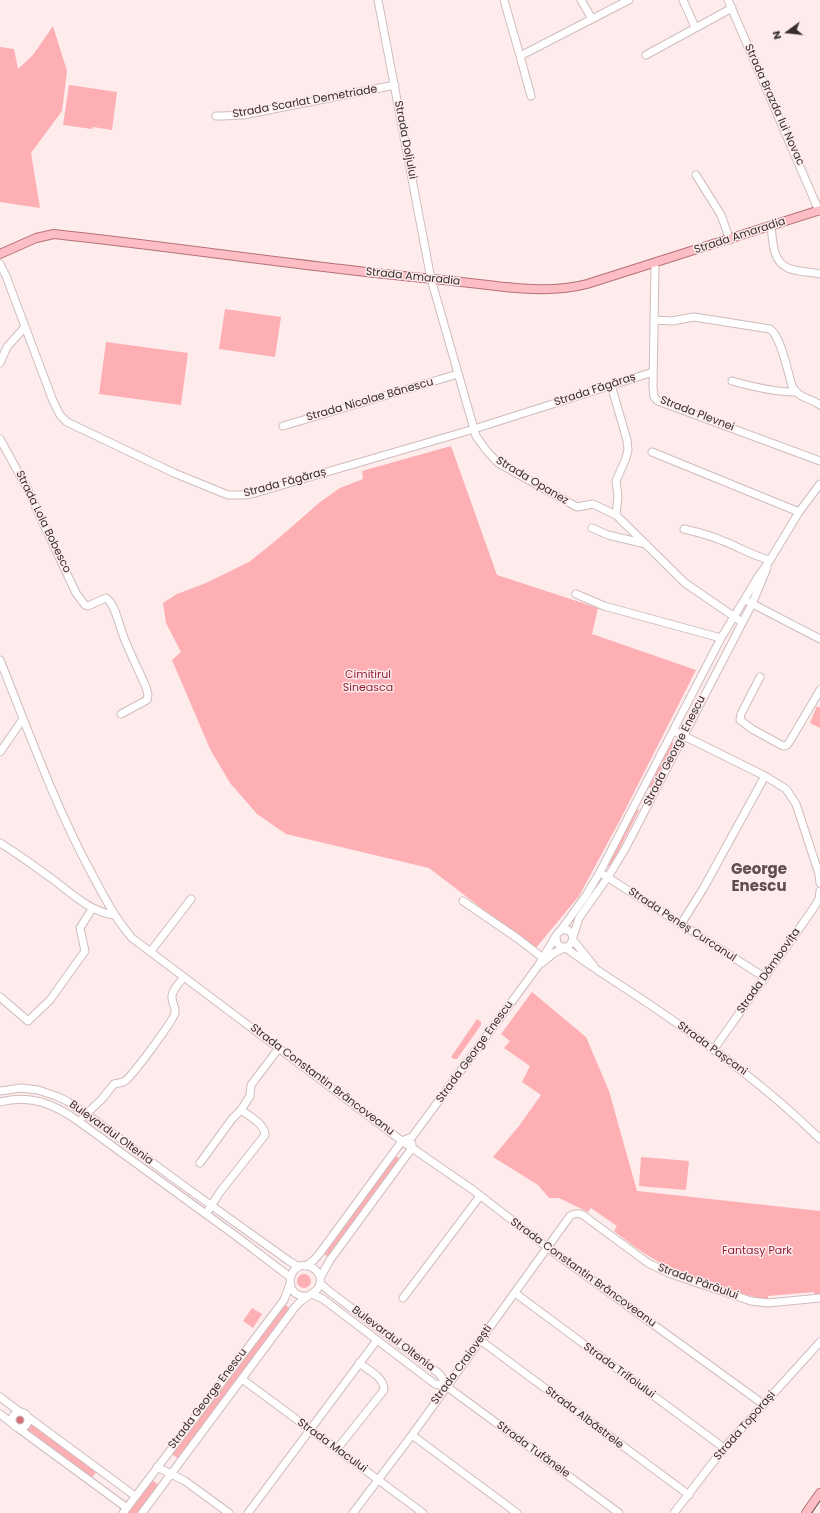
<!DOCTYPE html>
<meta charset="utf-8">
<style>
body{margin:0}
#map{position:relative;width:820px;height:1513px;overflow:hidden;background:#feebeb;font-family:Poppins,sans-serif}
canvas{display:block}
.north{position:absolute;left:768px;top:12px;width:40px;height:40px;-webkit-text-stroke:3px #feebeb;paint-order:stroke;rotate:255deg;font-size:11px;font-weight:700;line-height:16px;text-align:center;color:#362e2f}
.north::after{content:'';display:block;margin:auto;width:14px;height:18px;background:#362e2f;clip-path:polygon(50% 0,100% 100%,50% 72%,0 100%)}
</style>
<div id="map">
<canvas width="820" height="1513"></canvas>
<div class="north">N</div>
</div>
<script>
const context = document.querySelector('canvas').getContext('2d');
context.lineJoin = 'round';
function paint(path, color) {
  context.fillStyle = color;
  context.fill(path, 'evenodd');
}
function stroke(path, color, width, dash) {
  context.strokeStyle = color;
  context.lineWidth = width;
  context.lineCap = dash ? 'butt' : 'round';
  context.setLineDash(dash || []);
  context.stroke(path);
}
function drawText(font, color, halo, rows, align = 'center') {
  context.font = font + ' Poppins,sans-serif';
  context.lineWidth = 3;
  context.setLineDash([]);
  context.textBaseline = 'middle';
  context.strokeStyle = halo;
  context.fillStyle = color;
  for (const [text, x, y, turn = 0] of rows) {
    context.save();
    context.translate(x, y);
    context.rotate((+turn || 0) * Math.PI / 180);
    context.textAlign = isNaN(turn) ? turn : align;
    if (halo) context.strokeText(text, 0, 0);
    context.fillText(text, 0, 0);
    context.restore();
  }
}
paint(new Path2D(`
 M53 26 67 71 62 111 31 153 40 208 0 202V47L14 49 18 69 33 55Z
 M69 85 117 92 112 130 93 127 92 129 63 125Z
 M225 309 281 317 275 357 219 349Z
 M106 342 188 353 181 405 99 394Z
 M451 446 497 575 598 608 592 634 696 670 620 820 579 896 535 949 429 868 286 834 257 814 230 783 210 749 172 660 181 652 166 623 163 603 177 594 206 583 249 562 279 538 320 502 340 488 363 479 362 471Z
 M817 706 820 708V728L810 723Z
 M673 742 674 745 652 787 649 788V786L671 744Z
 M637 809 639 810 611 866 609 867 608 865Z
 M532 992 586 1037 609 1091 637 1191 820 1211V1295L814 1296V1292L768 1296V1300C732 1292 683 1277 652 1258 638 1250 626 1240 614 1231L617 1226 591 1208 588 1212 559 1198H549L538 1185 493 1157 519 1126 541 1095 522 1082 530 1066 504 1048 510 1041 501 1034Z
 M477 1019 481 1022V1025L457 1059H454L451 1057Z
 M394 1155 402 1160 330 1258 321 1252Z
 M641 1157 689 1161 686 1190 639 1186Z
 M297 1281a7 7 0 1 1 14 0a7 7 0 1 1-14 0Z
 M284 1304 291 1309 179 1459 170 1453Z
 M252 1308 262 1314 253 1328 243 1321Z
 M31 1422 97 1471 91 1479 25 1430Z
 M152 1480 160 1486 140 1513H127Z`), '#fdafb4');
paint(new Path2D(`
 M15.5 1420a5.5 5.5 0 1 1 11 0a5.5 5.5 0 1 1-11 0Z`), '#d2727b');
const minor = new Path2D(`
 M378 0 431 279 476 436 486 450 498 463 577 507 593 504 616 515 685 583 742 622
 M504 0 520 56
 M581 0 592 19
 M683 0 695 27
 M728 0 819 211
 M646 55 732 8
 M531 96 520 56 629 0
 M216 116H221L243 115 395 85
 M696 175 721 215 730 240
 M771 226C773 241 772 261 788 268 796 272 811 272 820 274
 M655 263 653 387 654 397 658 401 820 461
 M0 264 6 276 53 401 60 415 67 422 174 473 228 495H245L255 493 474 429 653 372
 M655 320 672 321 694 317 770 329C781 336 788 373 792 386 799 399 809 397 820 405
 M0 363 7 347 25 327
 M732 381C753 387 773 392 795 392
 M611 385 627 440 628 450 626 458 616 481 618 496 616 515
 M283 426 458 374
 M0 439 28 490 44 525 76 593 85 605 88 606 106 598C115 603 120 628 124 638 131 655 139 671 146 687L148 695 147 700 121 714
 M652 452 799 512
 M592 528 608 535 646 544
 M684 529C697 532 710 535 723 541 739 547 753 556 770 560
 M576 594 604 606 721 638
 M749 602 820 639
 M0 660C29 732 55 806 92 874 104 897 115 918 132 938L402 1141 473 1190 548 1248 763 1404
 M760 677 741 714 740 720 752 729 783 746 787 745 790 741 820 690
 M674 731 765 776 786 789 796 804 819 874 820 883
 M0 752 23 719
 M0 843C18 854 34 866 51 878 71 893 89 911 114 915
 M604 875 764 977
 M463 901 517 938 543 958
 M681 924 703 889 765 776
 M561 930 587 894 600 872 721 638 758 577 770 560 799 512 820 484
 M573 937 579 918 608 877 625 849 752 604 767 568
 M573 940 594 966
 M566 948C591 967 619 984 646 1002 708 1044 767 1087 820 1139
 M151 951 191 899
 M542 963 554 953 564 948
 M0 997 28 1021 50 1000 85 951 80 928 92 909
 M714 1049 813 909 819 899 820 891
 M0 1091 21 1088 38 1090 56 1096 67 1101 103 1126 180 1183 289 1261 299 1267
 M0 1102C30 1094 54 1104 78 1121L236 1236 290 1277
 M83 1117 102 1099 114 1084C118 1083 122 1083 125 1081 133 1075 173 1021 175 1013 176 1007 172 1003 172 998 171 991 180 982 184 977
 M200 1163 232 1119 241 1110 250 1096 251 1085 279 1048
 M206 1214 220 1192 265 1135C265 1124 249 1116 241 1110
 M306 1266 314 1260 320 1253 402 1141 412 1137 538 966 557 934 561 930H568L572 934 573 940 568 947H561L557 943 556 937
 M320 1278 330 1260 404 1159 412 1148V1144
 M320 1283 329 1291 437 1372 441 1376 446 1386
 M515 1293 724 1448
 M312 1294 323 1299 431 1381 435 1384 446 1386 619 1513
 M403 1298 480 1196
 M480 1340 689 1495
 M242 1379 423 1513
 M0 1397 20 1412
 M12 1420a8 8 0 1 1 16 0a8 8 0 1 1-16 0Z
 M0 1414 14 1425
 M28 1417 135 1496
 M18 1428 127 1508
 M412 1435 517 1513
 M337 1449 384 1390C385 1378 367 1369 359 1363
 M157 1467 185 1481 229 1513
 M123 1513 284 1300 290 1284
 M142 1513 290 1314C293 1310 296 1305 300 1302 308 1294 323 1292 320 1277 319 1273 316 1270 313 1268 289 1254 279 1299 308 1296
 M248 1513 377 1340
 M353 1513 412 1435 570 1216C575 1213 578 1213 583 1215L648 1263 671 1274 751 1301 768 1303 820 1298
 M674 1513 724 1448 820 1342`);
const major = new Path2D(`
 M0 254 36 238 54 234C184 248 313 268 443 280 489 284 542 296 587 284L820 210
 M806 1513 820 1493`);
stroke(minor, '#cfbcbd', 9);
stroke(major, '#b57076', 10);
stroke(minor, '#fff', 7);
stroke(major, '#fcbec4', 8);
stroke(new Path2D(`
 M812 1513 820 1501`), '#6e6364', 1);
drawText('11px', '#362e2f', '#feebeb', [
 ["Strada Scarlat Demetriade",305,102,-10],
 ["Strada Brazda lui Novac",774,105,66],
 ["Strada Doljului",405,140,79],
 ["Strada Amaradia",740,236,-18],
 ["Strada Amaradia",413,277,6],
 ["Strada Făgăraș",595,390,-18],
 ["Strada Nicolae Bănescu",370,400,-16],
 ["Strada Plevnei",697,414,21],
 ["Strada Opanez",532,481,31],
 ["Strada Făgăraș",285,483,-15],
 ["Strada Lola Bobesco",43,522,64],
 ["Strada George Enescu",675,751,-63],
 ["Strada Peneș Curcanul",682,925,33],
 ["Strada Dâmbovița",769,971,-55],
 ["Strada Pașcani",712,1049,36],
 ["Strada George Enescu",475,1052,-54],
 ["Strada Constantin Brâncoveanu",322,1080,37],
 ["Bulevardul Oltenia",111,1133,36],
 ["Strada Constantin Brâncoveanu",583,1273,36],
 ["Strada Pârâului",698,1282,20],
 ["Bulevardul Oltenia",393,1339,37],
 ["Strada Craiovești",462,1365,-54],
 ["Strada Trifoiului",619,1371,36],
 ["Strada George Enescu",208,1399,-53],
 ["Strada Albăstrele",584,1418,37],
 ["Strada Toporași",745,1426,-49],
 ["Strada Macului",332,1446,36],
 ["Strada Tufănele",533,1450,36]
]);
drawText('11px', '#921f37', '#feebeb', [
 ["Cimitirul",368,675],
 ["Sineasca",368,688],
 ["Fantasy Park",757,1251]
]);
drawText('bold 15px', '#5f4f50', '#feebeb', [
 ["George",759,870],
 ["Enescu",759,887]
]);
</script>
